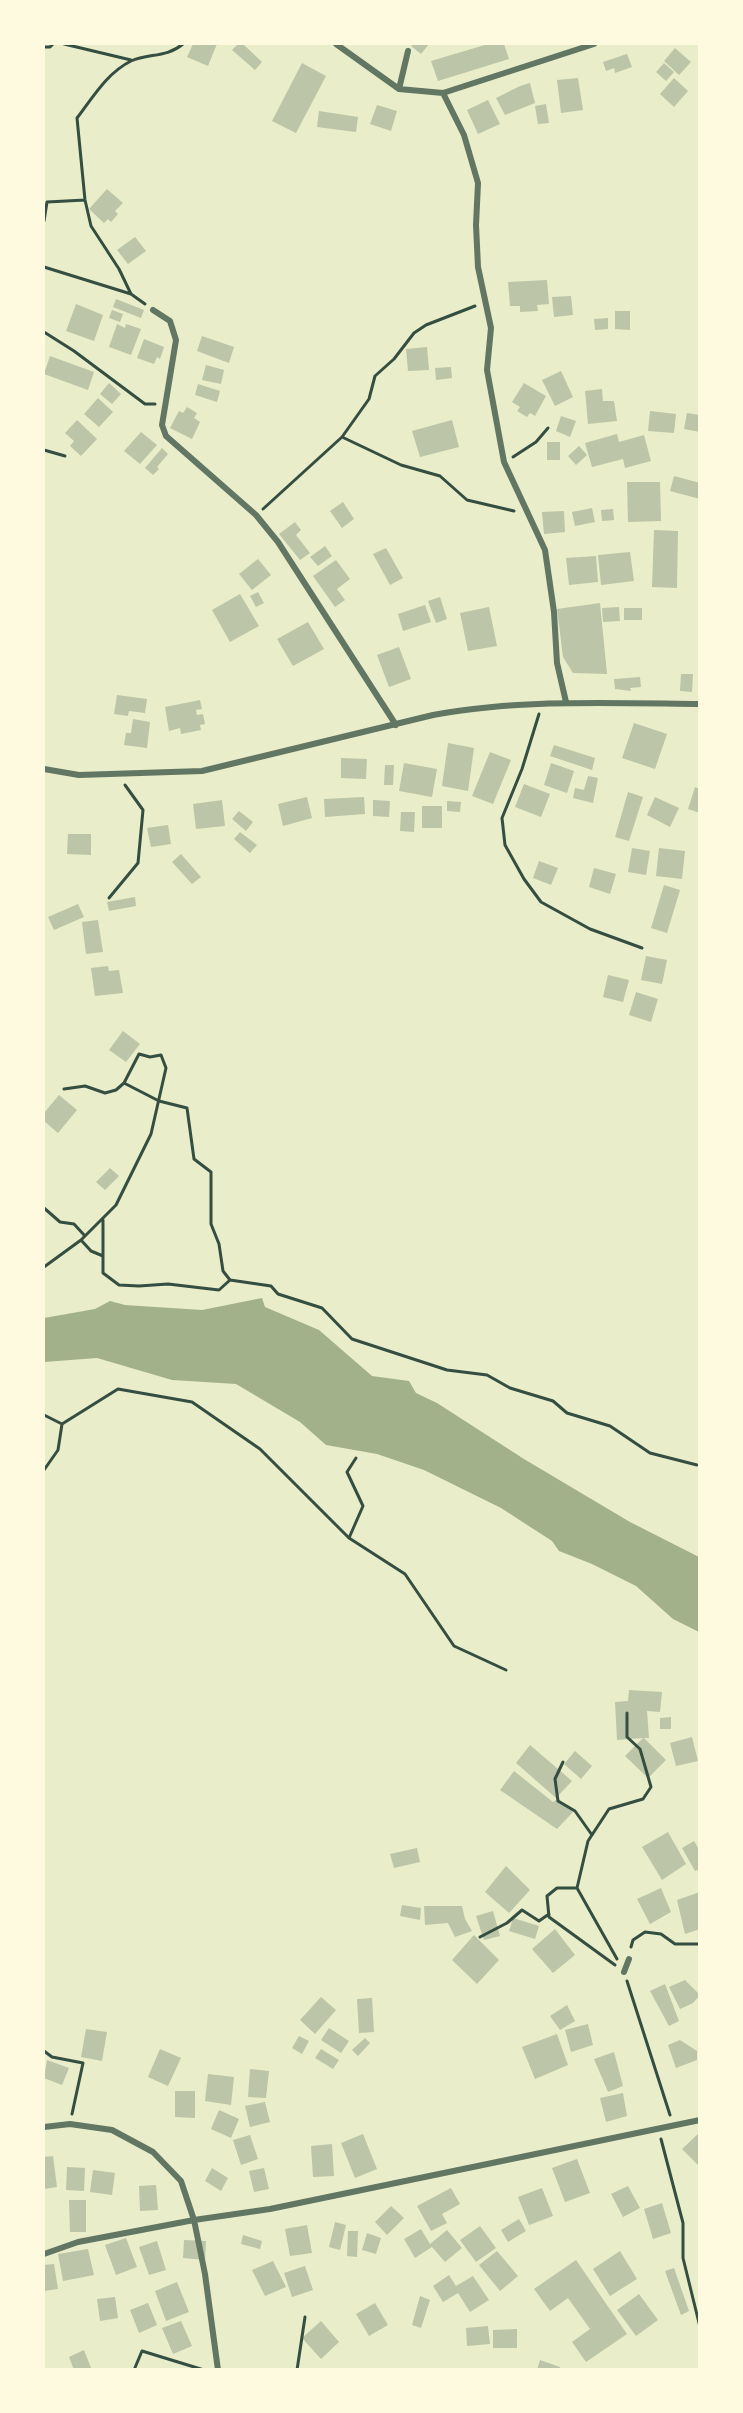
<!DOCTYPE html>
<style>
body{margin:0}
#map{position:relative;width:743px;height:2413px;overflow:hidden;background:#e9edc9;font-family:Overpass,sans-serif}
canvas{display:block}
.frame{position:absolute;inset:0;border:45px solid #fefae0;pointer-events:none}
</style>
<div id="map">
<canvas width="743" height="2413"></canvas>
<div class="frame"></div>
</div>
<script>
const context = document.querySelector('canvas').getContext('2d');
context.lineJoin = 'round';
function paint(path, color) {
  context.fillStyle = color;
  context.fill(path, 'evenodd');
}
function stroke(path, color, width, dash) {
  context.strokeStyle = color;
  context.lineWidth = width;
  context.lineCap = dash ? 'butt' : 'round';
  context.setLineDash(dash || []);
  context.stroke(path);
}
paint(new Path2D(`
 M262 1298 265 1307 319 1330 372 1376 409 1381 416 1393 437 1403 524 1459 630 1522 699 1557V1632L673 1619 636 1586 592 1564 559 1551 552 1541 501 1508 424 1470 377 1454 326 1445 300 1422 236 1384 172 1380 97 1358 44 1362V1318L95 1309 110 1301 125 1305 202 1310Z`), '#a3b18a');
paint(new Path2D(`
 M193 44H217L208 66 187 57Z
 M238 44H246L244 45 262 62 255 70 232 50Z
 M414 44H429L421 54 411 46Z
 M488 44H504L509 59 438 81 431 61Z
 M675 48 691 62 679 75 664 61Z
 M627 54 632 67 615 73 614 68 606 71 603 62Z
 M302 63 326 76 296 133 272 121Z
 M664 63 674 72 666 81 656 72Z
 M578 78 583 110 561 113 557 80Z
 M674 78 688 91 674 107 660 94Z
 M530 83 535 103 505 115 496 98 520 86Z
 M488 100 500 124 478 134 467 110Z
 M546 104 549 123 538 124 535 106Z
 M377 105 397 111 391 131 370 124Z
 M319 111 358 117 356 132 317 127Z
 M107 189 123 203 115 211 118 214 111 222 108 219 104 223 89 209Z
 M135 237 146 251 128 264 117 250Z
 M547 280 549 304 537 305 538 311 520 312V306H510L508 282Z
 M571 296 573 315 554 317 552 297Z
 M116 299 144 310 141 318 113 307Z
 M76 304 103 315 94 341 66 331Z
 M112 310 123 314 120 322 109 318Z
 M615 311H630V330L615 329Z
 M608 318V329L595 330 594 319Z
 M117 324 125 328 126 324 141 329 131 355 109 347Z
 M202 336 234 347 229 363 197 351Z
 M144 339 164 347 160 359 157 357 154 364 137 358Z
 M427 347 429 370 408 371 406 349Z
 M50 356 94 372 88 390 44 374Z
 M206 365 224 370 221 384 202 380Z
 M451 367 452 378 436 380 435 368Z
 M561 371 573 397 555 406 542 380Z
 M109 383 121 394 112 404 100 394Z
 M524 383 546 396 535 416 530 413 527 417 517 411 520 407 512 402Z
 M198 384 220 391 217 402 195 395Z
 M602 389 603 401H614L617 421 588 424 585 391Z
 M98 398 113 412 99 427 84 414Z
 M187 407 197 413 194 418 200 422 192 439 170 428 179 411 183 413Z
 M650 411 676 414 674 433 648 431Z
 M687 413 700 415V432L684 429Z
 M561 416 576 421 570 437 556 431Z
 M77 420 97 439 81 456 70 446 74 441 65 433Z
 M452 420 459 447 420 457 412 431Z
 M141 432 157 445 140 464 124 451Z
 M617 434 619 442 644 435 651 461 625 468 623 459 592 467 585 443Z
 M547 442H560V460H547Z
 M579 446 587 455 576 465 568 456Z
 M162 448 168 454 157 467 159 469 153 475 145 468Z
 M674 476 700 483V499L670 491Z
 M627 482H660L661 521 628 522Z
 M343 502 354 519 342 528 330 511Z
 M592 508 595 522 575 526 572 512Z
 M613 509 614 520 602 521 601 510Z
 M564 511 565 532 544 534 542 512Z
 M295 522 301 530 296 535 310 553 300 560 279 534Z
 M654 530 678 531 677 588 652 587Z
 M325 546 332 556 318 566 310 557Z
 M386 548 403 578 390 585 373 554Z
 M630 552 634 581 601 585 598 555Z
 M596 556 598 582 569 585 566 558Z
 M258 559 271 575 252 590 239 574Z
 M336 560 350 579 337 589 345 600 335 607 313 576Z
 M258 592 264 603 256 607 250 596Z
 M240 594 259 626 230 642 212 610Z
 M440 597 447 619 436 623 428 601Z
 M600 603 607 674 573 673 563 657 557 609Z
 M425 605 431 622 403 631 398 614Z
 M489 607 497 646 468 651 460 613Z
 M619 607 620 621 603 622 602 608Z
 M624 608H642V620H624Z
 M308 622 324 649 293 666 277 639Z
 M399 647 411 679 389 687 377 655Z
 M681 674H693L692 692 680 691Z
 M640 677 641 687 630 688 631 691 615 689 614 679Z
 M117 695 147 699 145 713 129 711 128 716 114 714Z
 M200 700 202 709 196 710 197 715 203 714 205 724 200 725 201 730 181 734 180 728 169 731 165 707Z
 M133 719 150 722 147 748 124 745 126 733H131Z
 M634 723 667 734 655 769 622 758Z
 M448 743 474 748 468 791 442 786Z
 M554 745 595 758 592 770 550 756Z
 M490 752 511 760 493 804 472 796Z
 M341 758 367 759 366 779 341 778Z
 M404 763 437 769 432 797 399 791Z
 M551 763 574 771 567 793 544 785Z
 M385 765H394L393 785H384Z
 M588 776 598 778 593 803 573 798 575 788 584 790Z
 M524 784 550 794 541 817 515 807Z
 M695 787 700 789V813L688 809Z
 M628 792 643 797 629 841 615 837Z
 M307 797 312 818 283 826 278 804Z
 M364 797 365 814 325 817 324 799Z
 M655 797 679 808 670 827 647 815Z
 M222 800 225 826 196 829 193 804Z
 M373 800 390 801 389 817 373 816Z
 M447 801 461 802 460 812 447 811Z
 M422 806H442V828H422Z
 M239 811 253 822 246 831 232 819Z
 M401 812H415L414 832 400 831Z
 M168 825 171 844 151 847 147 828Z
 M240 832 257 845 250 853 234 839Z
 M68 834H91V855L67 854Z
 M632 848 650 851 646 875 628 872Z
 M659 848 685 851 682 879 656 876Z
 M181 854 201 877 192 884 172 862Z
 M539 861 558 868 551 885 533 878Z
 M594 868 616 874 610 894 589 887Z
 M664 885 680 890 667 933 651 928Z
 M135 897 136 906 109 911 107 902Z
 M78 904 84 917 54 930 48 917Z
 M98 920 103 952 86 954 82 922Z
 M646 956 667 960 662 984 641 980Z
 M108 966 109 971 119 970 123 993 95 996 91 968Z
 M608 975 629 980 623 1002 603 997Z
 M636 992 658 999 651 1022 629 1015Z
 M123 1031 140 1044 126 1062 109 1050Z
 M59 1095 77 1110 58 1133 44 1121V1113Z
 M110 1168 119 1176 105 1190 96 1182Z
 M629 1690 662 1692 660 1712 647 1711 649 1738H644L666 1760 648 1778 625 1756 643 1738 617 1740 615 1702 628 1701Z
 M671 1717V1729H660V1718Z
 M692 1737 698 1761 676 1766 670 1743Z
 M530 1745 572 1781 556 1798 516 1763Z
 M575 1751 592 1766 581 1779 564 1764Z
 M514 1771 553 1802 558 1799 573 1812 557 1829 500 1790Z
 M668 1832 686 1864 662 1880 642 1847Z
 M694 1841 700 1851V1869L695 1871 682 1848Z
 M417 1848 420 1862 394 1868 390 1854Z
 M506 1866 530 1890 509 1913 485 1892Z
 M661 1888 671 1912 650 1924 637 1899Z
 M700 1892V1929L685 1934 677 1900Z
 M402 1905 421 1908 420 1920 400 1916Z
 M424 1906H462L465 1919 472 1931 455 1937 448 1923 425 1925Z
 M493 1911 500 1936 484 1940 476 1916Z
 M513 1918 539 1926 535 1939 509 1931Z
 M555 1929 575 1955 553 1973 532 1949Z
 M474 1935 499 1960 477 1984 452 1960Z
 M685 1980 700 1995 693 2003 680 2009 669 1987Z
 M665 1984 679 2021 669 2026 650 1991Z
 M321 1997 336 2010 315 2034 300 2020Z
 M372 1998 374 2032 359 2033 357 1999Z
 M567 2005 575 2021 560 2030 550 2016Z
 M588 2024 593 2045 571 2052 565 2030Z
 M329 2028 349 2041 341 2053 321 2040Z
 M86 2029 107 2032 102 2061 81 2057Z
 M557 2034 568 2065 535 2079 522 2047Z
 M299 2036 309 2041 302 2054 292 2048Z
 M365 2038 370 2043 358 2056 352 2050Z
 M680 2040 697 2051V2060L676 2068 668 2045Z
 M160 2049 181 2058 168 2086 148 2077Z
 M321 2049 339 2060 333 2069 315 2058Z
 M614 2052 623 2086 608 2092 594 2059Z
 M47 2060 69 2068 62 2085 44 2078Z
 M250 2069 269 2071 266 2098 248 2097Z
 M208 2074 234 2077 231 2105 205 2101Z
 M175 2091H195V2118L175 2117Z
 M623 2093 627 2116 606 2122 600 2098Z
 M265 2102 270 2122 250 2127 245 2106Z
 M219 2110 239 2119 231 2138 211 2129Z
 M700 2132V2167L682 2149Z
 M363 2134 377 2169 355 2178 341 2143Z
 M250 2135 258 2159 241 2165 233 2140Z
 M332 2144 334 2176 313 2177 311 2146Z
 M53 2156 57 2187 44 2189V2157Z
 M577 2159 590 2193 565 2202 552 2168Z
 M67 2167 85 2168 84 2191 66 2190Z
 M212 2168 228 2178 221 2191 205 2181Z
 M264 2168 269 2189 254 2192 249 2171Z
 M93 2170 115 2173 112 2195 90 2192Z
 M156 2185 158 2210 140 2211 139 2186Z
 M628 2186 640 2208 623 2217 611 2194Z
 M451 2188 460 2204 442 2214 447 2223 431 2231 417 2206Z
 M542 2188 553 2216 529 2225 518 2197Z
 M69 2200H86V2232H70Z
 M662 2203 671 2233 653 2239 644 2209Z
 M391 2206 404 2218 387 2235 375 2222Z
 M519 2219 526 2231 508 2242 501 2230Z
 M335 2222 346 2225 340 2250 329 2247Z
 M307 2225 312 2253 290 2256 285 2229Z
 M480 2226 496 2248 476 2262 460 2240Z
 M421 2229 430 2244 447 2230 462 2248 445 2262 432 2247 415 2258 404 2239Z
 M348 2231H358L357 2257 347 2256Z
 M367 2233 381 2238 376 2254 362 2250Z
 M243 2235 262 2241 260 2249 241 2244Z
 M126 2238 137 2267 116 2275 105 2245Z
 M184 2240 206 2241 205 2260 183 2258Z
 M157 2241 166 2270 149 2275 139 2247Z
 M88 2249 94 2275 63 2281 58 2254Z
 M497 2251 518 2276 500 2291 479 2265Z
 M620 2251 637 2279 610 2296 593 2269Z
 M576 2260 627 2334 586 2362 572 2342 590 2329 568 2298 550 2311 534 2289Z
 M273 2261 286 2287 265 2296 252 2270Z
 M54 2264 58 2289 44 2291V2265Z
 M305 2266 313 2290 292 2297 284 2273Z
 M674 2268 689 2311 681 2315 665 2271Z
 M449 2275 456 2286 473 2276 489 2300 470 2312 458 2293 443 2302 433 2286Z
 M177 2282 189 2312 166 2321 155 2291Z
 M639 2294 658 2320 636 2336 617 2310Z
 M420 2296 430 2300 421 2328 412 2325Z
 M115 2297 118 2318 100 2321 97 2299Z
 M148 2303 157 2325 139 2333 130 2310Z
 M375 2303 388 2325 369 2336 356 2314Z
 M181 2321 192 2346 173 2354 162 2328Z
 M321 2321 339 2342 321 2359 302 2338Z
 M488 2326 490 2344 467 2346 466 2328Z
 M517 2329V2348H493V2330Z
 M84 2350 91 2368 74 2370 69 2357Z
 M540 2360 560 2367 559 2370H537Z`), '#bcc5a7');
stroke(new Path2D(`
 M64 44 131 60
 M44 47H50L53 44
 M44 221 47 202 85 200
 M44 267 131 294 145 304
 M131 294 119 269 91 226 85 200 77 118C93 97 107 73 131 61 149 53 166 58 183 44
 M44 332 74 351 145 404H155
 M342 437 401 465 440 476 467 500 514 511
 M44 450 65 456
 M513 457 536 442 548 428
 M263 509 342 437 369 399 375 376 394 359 414 333 426 325 475 306
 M539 714 522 769 502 818 505 845 524 879 541 902 590 929 642 948
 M109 898 138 863 143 810 125 785
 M44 1208 60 1222 74 1224 85 1236
 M103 1220V1273L119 1285 139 1286 168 1284 219 1290 230 1280 223 1271 219 1244 211 1224V1172L194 1159 187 1108 159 1101 124 1083
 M81 1240 91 1251 103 1256
 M44 1267 81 1240 116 1205 151 1134 166 1068 161 1055 150 1057 139 1054 124 1083 116 1090 105 1093 85 1086 64 1089
 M230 1280 271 1286 278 1294 322 1308 352 1339 447 1370 487 1375 510 1388 553 1401 567 1413 610 1426 650 1453 697 1465
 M44 1415 62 1424
 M44 1470 58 1450 62 1424 118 1389 192 1402 260 1449 349 1538 405 1574 454 1646 506 1670
 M349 1538 363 1506 347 1472 356 1458
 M563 1762 555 1779 558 1801 575 1811 592 1835
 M577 1888H557L547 1896 549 1917 615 1965
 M480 1937 507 1923 522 1910 539 1921 549 1914
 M631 1947 633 1940 645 1932 661 1934 675 1944H700
 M617 1959 577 1888 588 1841 609 1809 643 1799 651 1787 640 1749 627 1737V1713
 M627 1981 670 2115
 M44 2051 52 2057 83 2063 72 2114
 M661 2139 683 2223V2258L700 2327
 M134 2370 142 2351 204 2370
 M297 2370 305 2317`), '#344e41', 3);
stroke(new Path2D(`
 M336 44 399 89 443 93 594 44
 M399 89 408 51
 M443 93 464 135 478 183 476 225 478 267 491 328 487 370 504 462 545 550 554 612 557 663 566 702
 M153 310 170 321 176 340 162 425 166 436 256 515 278 542 396 725
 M44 769 79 775 202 771 433 715C521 699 611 703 700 704
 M624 1972 629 1959
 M44 2127 70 2124 112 2130 153 2152 181 2181 194 2220 205 2274 218 2370
 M44 2254 78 2242 194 2220 270 2209 700 2120`), '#617663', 6);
</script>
